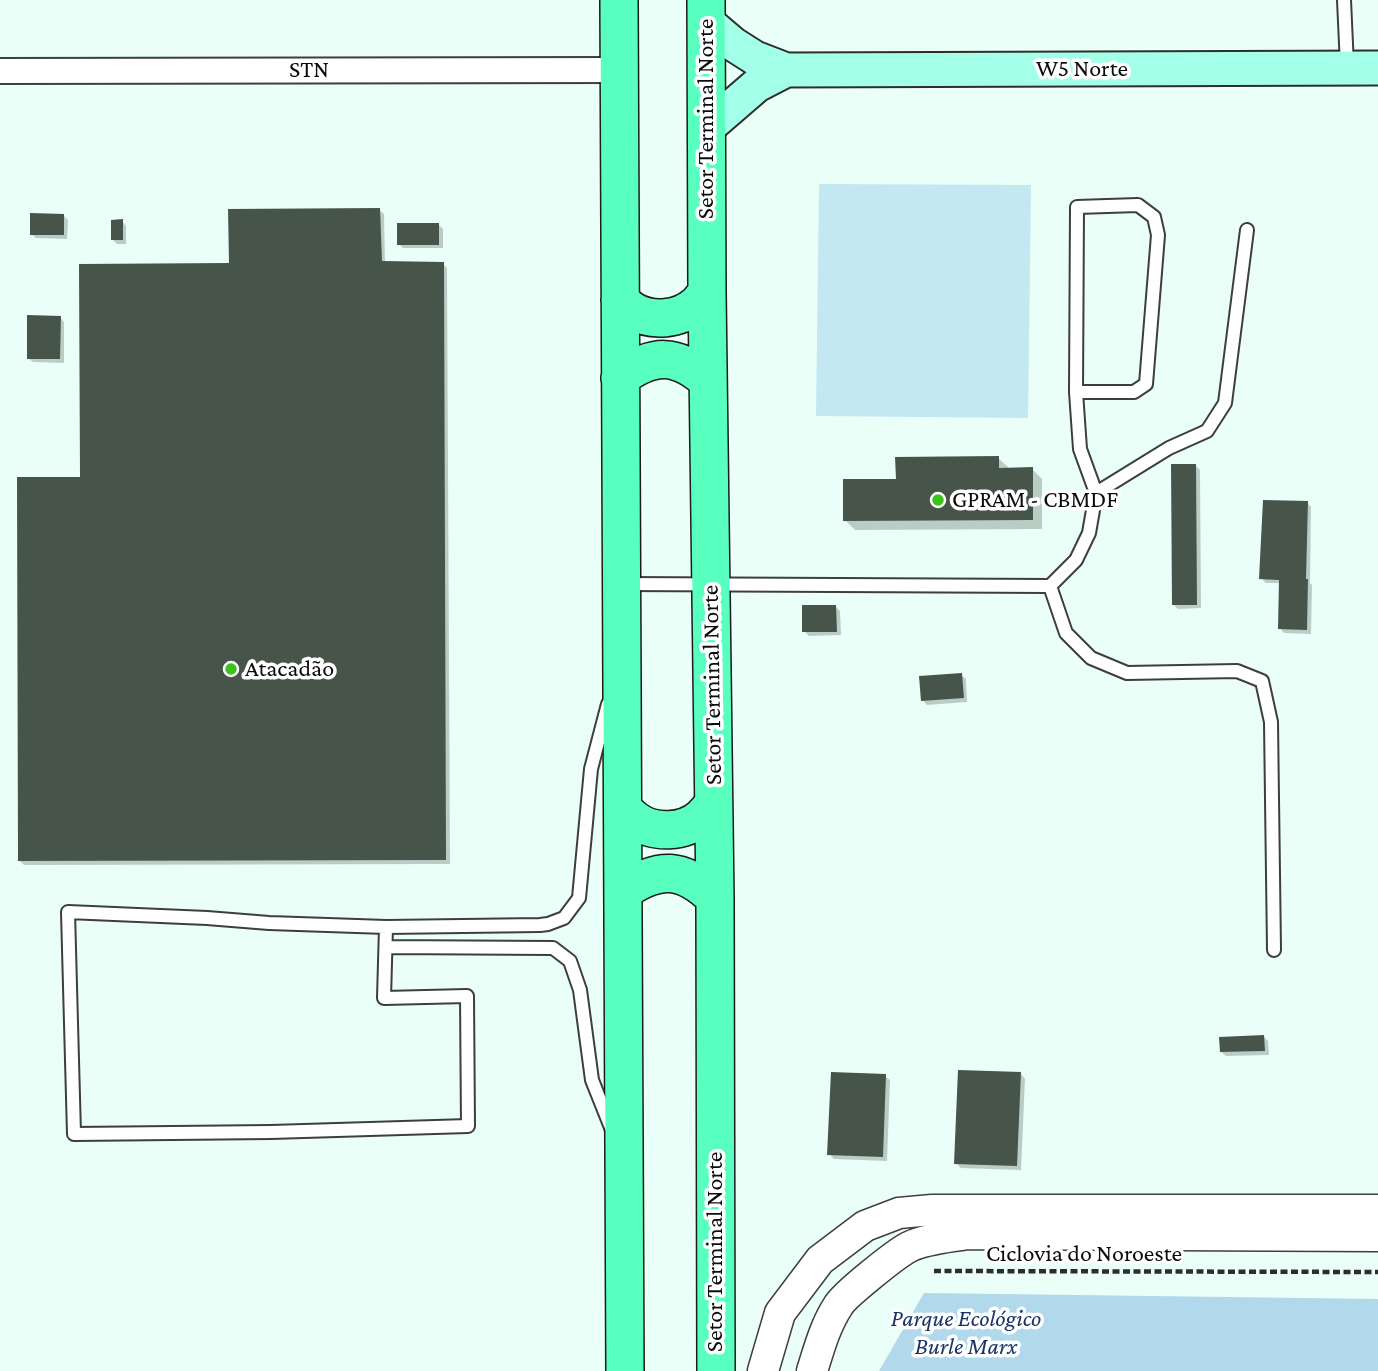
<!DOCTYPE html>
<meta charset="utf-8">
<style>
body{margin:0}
canvas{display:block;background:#e9fff8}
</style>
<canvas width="1378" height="1371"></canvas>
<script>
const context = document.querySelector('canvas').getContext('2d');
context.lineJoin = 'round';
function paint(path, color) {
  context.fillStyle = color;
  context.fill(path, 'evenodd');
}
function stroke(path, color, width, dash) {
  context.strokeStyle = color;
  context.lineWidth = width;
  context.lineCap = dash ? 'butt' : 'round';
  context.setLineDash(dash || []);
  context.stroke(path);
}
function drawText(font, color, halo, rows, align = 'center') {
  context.font = font + ' "Crimson Pro",serif';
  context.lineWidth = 7;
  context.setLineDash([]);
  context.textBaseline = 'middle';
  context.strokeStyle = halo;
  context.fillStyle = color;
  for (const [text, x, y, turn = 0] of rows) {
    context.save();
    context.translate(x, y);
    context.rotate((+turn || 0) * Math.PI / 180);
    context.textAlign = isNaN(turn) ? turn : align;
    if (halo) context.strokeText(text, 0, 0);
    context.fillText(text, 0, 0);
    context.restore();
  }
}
paint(new Path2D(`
 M924 1293 1378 1299V1371H879Z`), '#b1d8eb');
paint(new Path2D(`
 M819 184 1031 185 1028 418 816 416Z`), '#c3e8f2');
paint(new Path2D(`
 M379 210 384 214 385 263 443 264 447 268 450 864 24 865 20 861 82 479 231 265Z
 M63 215 68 220 67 239 36 238 31 234Z
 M122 221 126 226V244H117L113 240Z
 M439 225 443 229V248H403L399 244Z
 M60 317 64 322V363L33 362 28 358Z
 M998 458 1008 467V469H1032L1042 479V529L855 530 845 520 897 480Z
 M1195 465 1200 470 1201 608 1178 609 1173 604Z
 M1307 502 1311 507 1310 583 1312 585 1311 634 1284 633 1280 628 1281 583H1266L1261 578Z
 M836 607 840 611 841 635 809 636 804 631Z
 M961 675 966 679 967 702 927 705 923 701Z
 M1264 1037 1268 1041 1269 1055 1226 1056 1221 1052Z
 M1021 1074 1025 1079 1021 1170 961 1168 956 1163Z
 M885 1076 890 1080 887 1161 834 1159 829 1154Z`), '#0003');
paint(new Path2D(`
 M380 208 382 261 444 262 446 860 18 861 17 477H80L79 264 229 263 228 209Z
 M30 213 64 214V235H30Z
 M123 219V240H111V220Z
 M397 223H439V245H397Z
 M27 315 61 316 60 359H27Z
 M999 456V468L1033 467V520L843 521V479H896L895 457Z
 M1171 464H1196L1197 605H1172Z
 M1263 500 1308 501 1306 579H1308L1307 630 1278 629 1279 580 1259 579Z
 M802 605H836L837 632H802Z
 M962 673 964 698 921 701 919 676Z
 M1264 1035 1265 1051 1220 1052 1219 1037Z
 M958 1070 1021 1072 1017 1166 954 1164Z
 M831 1072 886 1074 883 1157 827 1155Z`), '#47544a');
const service = new Path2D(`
 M1344 0 1347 66
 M1096 493 1169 448 1207 431 1225 403 1247 230
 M623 584 1050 586 1076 560 1089 533 1096 493 1080 449 1076 392 1077 207 1138 205 1154 217 1158 235 1146 384 1134 392H1076
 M1050 586 1066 633 1091 658 1127 673 1237 671 1262 681 1271 722 1274 950
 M68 912 207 918 269 923 386 927 384 998 467 996 468 1126 271 1132 74 1134Z
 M386 927 540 925 548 924 564 918 579 898 591 769 608 704
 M386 947 553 948 570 961 580 990 592 1080 612 1130`);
const minor = new Path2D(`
 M0 71 619 70`);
const tertiary = new Path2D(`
 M763 1371 780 1313 820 1260 865 1226 899 1213 932 1210H1378
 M812 1371C819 1349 825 1326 838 1306 844 1295 897 1253 909 1247 925 1239 950 1237 967 1234L1378 1236`);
const secondary = new Path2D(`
 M706 21 733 44 755 58 786 70 1378 68
 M706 129 757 85 786 70`);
const primary = new Path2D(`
 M619 0 625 1371
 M706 0 707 292 715 898 716 1371
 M620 300C624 304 628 308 633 311 652 322 679 320 696 305 700 302 703 297 707 292
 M620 378C653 353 677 353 708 381
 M623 808C626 812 630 816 635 820 654 834 684 833 702 817 706 813 710 808 713 804
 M623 891C659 866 683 867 715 898`);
stroke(service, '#3e3e3e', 16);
stroke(minor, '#3e3e3e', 28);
stroke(tertiary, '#3e3e3e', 33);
stroke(secondary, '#2d2d2d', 37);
stroke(primary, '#1c1c1c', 40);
stroke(new Path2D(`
 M934 1271 1378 1272`), '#2d2d2d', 4.5, [7, 3.5]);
stroke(service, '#fff', 12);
stroke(minor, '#fff', 24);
stroke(tertiary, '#fff', 30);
stroke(secondary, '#a4ffe8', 33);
stroke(primary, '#59ffbf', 37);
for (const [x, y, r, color] of [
 [938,500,7,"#3bc31b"],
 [231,669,7,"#3bc31b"]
]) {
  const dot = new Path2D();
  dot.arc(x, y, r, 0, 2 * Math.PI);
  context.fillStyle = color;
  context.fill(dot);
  stroke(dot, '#fff', 2.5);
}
drawText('24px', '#0b0b0b', '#fff', [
 ["W5 Norte",1082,69],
 ["STN",309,70],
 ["Setor Terminal Norte",706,119,-90],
 ["Setor Terminal Norte",712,685,-91],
 ["Setor Terminal Norte",715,1252,-90],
 ["Ciclovia do Noroeste",1084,1254]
]);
drawText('24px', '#0b0b0b', '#fff', [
 ["GPRAM - CBMDF",952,500],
 ["Atacadão",245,669]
], 'left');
drawText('italic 24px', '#183466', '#fff', [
 ["Parque Ecológico",966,1319],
 ["Burle Marx",966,1347]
]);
</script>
